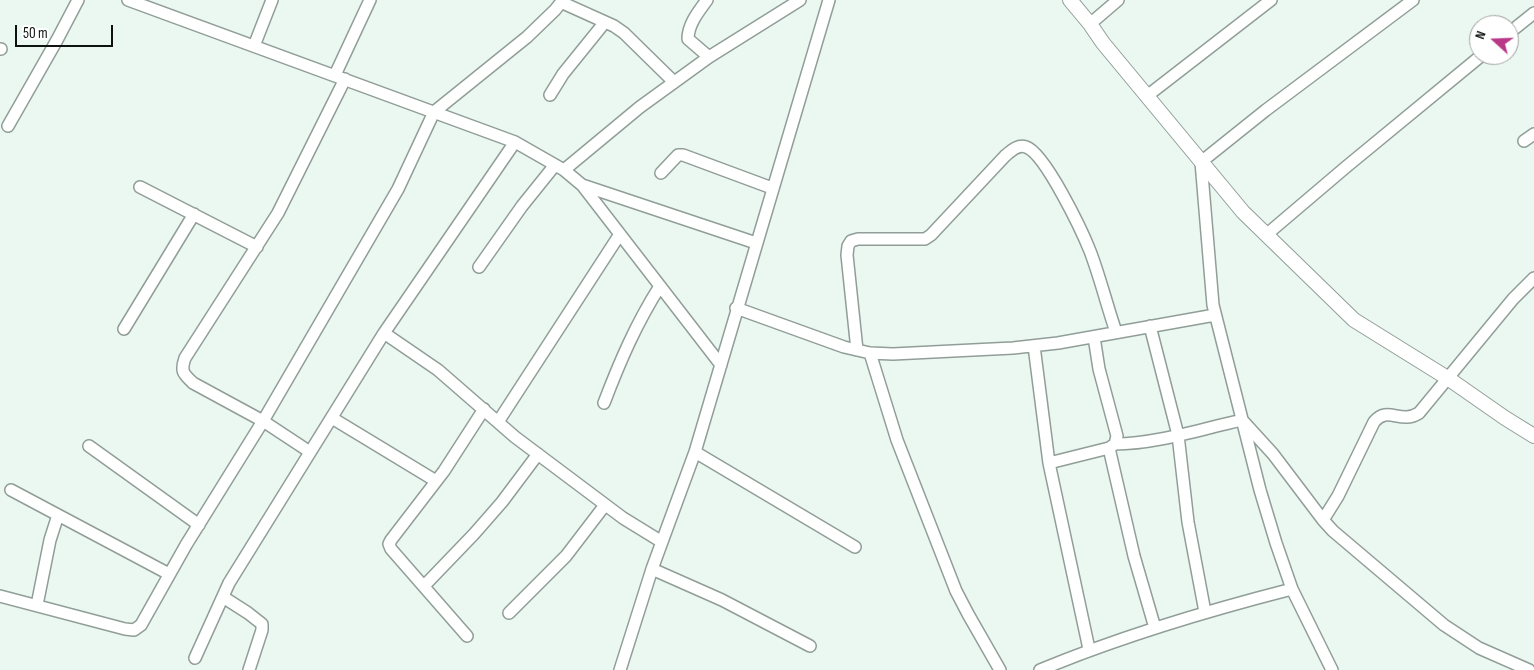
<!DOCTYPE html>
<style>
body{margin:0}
#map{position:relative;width:1534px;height:670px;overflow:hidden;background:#ebf8f2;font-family:"Sofia Sans Condensed",sans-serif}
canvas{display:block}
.north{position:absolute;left:1469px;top:15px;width:50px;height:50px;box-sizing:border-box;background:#fff;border:1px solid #9fa09f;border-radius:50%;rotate:290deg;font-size:14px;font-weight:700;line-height:20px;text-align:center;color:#0e1210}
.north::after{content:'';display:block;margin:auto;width:18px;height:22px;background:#b83987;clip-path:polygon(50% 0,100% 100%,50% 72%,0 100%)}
.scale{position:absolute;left:15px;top:25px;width:98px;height:22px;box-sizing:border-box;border:2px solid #0e1210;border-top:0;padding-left:6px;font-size:15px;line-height:18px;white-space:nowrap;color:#0e1210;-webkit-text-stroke:4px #fff;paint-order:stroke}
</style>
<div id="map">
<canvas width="1534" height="670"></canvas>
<div class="north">N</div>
<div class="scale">50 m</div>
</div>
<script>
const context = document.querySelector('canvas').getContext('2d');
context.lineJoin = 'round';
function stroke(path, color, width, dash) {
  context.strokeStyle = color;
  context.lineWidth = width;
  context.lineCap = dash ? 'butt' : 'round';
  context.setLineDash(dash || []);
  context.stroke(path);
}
const minor = new Path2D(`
 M128 0 515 142 564 170 582 185 721 365
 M707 0C699 11 688 24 688 39L709 57
 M563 3 614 26 624 33 674 82
 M1090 24 1118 0
 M1509 33 1534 13
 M254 46 272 0
 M0 49H1
 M335 75 370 0
 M550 95 563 74 605 22
 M1147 96 1271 0
 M8 126 57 40 78 0
 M1524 141 1534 134
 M564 170 640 107 709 57 800 0
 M661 173 678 155H683L772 188
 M582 185 756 243
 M140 187 257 247
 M1266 235 1346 167 1482 55
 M479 267 522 206 555 165
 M736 308 844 347 870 353 893 354 1013 348 1058 343 1215 315
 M1150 326 1178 435 1188 522 1205 612
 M124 329 194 214
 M384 333 438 370 515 437 623 518 662 542
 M1034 346 1049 463 1089 649
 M857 350 847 255 848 246 851 241 858 239H925L931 235 1005 156C1011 151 1018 144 1026 147 1045 153 1082 231 1090 251 1100 277 1107 306 1116 332
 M870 353 897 440 956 591 968 614 1000 670
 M604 403C620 361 636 324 660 286
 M332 418 436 481
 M498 422 620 234
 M1115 444C1156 444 1201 429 1242 420L1273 454 1323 520 1333 531 1444 625 1479 648 1529 670
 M89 446 199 525
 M1109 448 1134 556 1155 628
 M310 452 263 421 193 383C184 374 180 372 185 358L278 213 345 79
 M695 452 855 547
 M1049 463 1109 448 1115 444 1117 436 1099 369 1094 337
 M11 490 169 574
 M1323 520 1338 496 1374 422C1388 405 1400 425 1419 413L1513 299 1534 278
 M652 569 722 600 810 646
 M424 586 474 534 502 502 538 454
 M0 596 125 629 134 630 141 625 186 545 263 421 398 189 434 112 527 37 555 10 563 0
 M223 597 248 613 262 624V630L249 670
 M37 605 50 540 58 515
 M509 613 566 556 605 505
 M467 636 391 549 389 544 391 540 444 471 484 409
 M195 658 229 583 296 475 384 333 515 142
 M620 670 652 569 695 452 829 0
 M1040 670C1122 636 1206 611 1292 589
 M1332 670 1292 589 1276 543 1260 490 1213 305 1201 162 1266 110 1413 0`);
const tertiary = new Path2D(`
 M1070 0 1090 24 1103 43 1243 212 1354 320 1449 379 1505 418 1534 436`);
stroke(minor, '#919e98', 14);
stroke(tertiary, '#919e98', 16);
stroke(minor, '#fff', 11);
stroke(tertiary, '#fff', 14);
</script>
